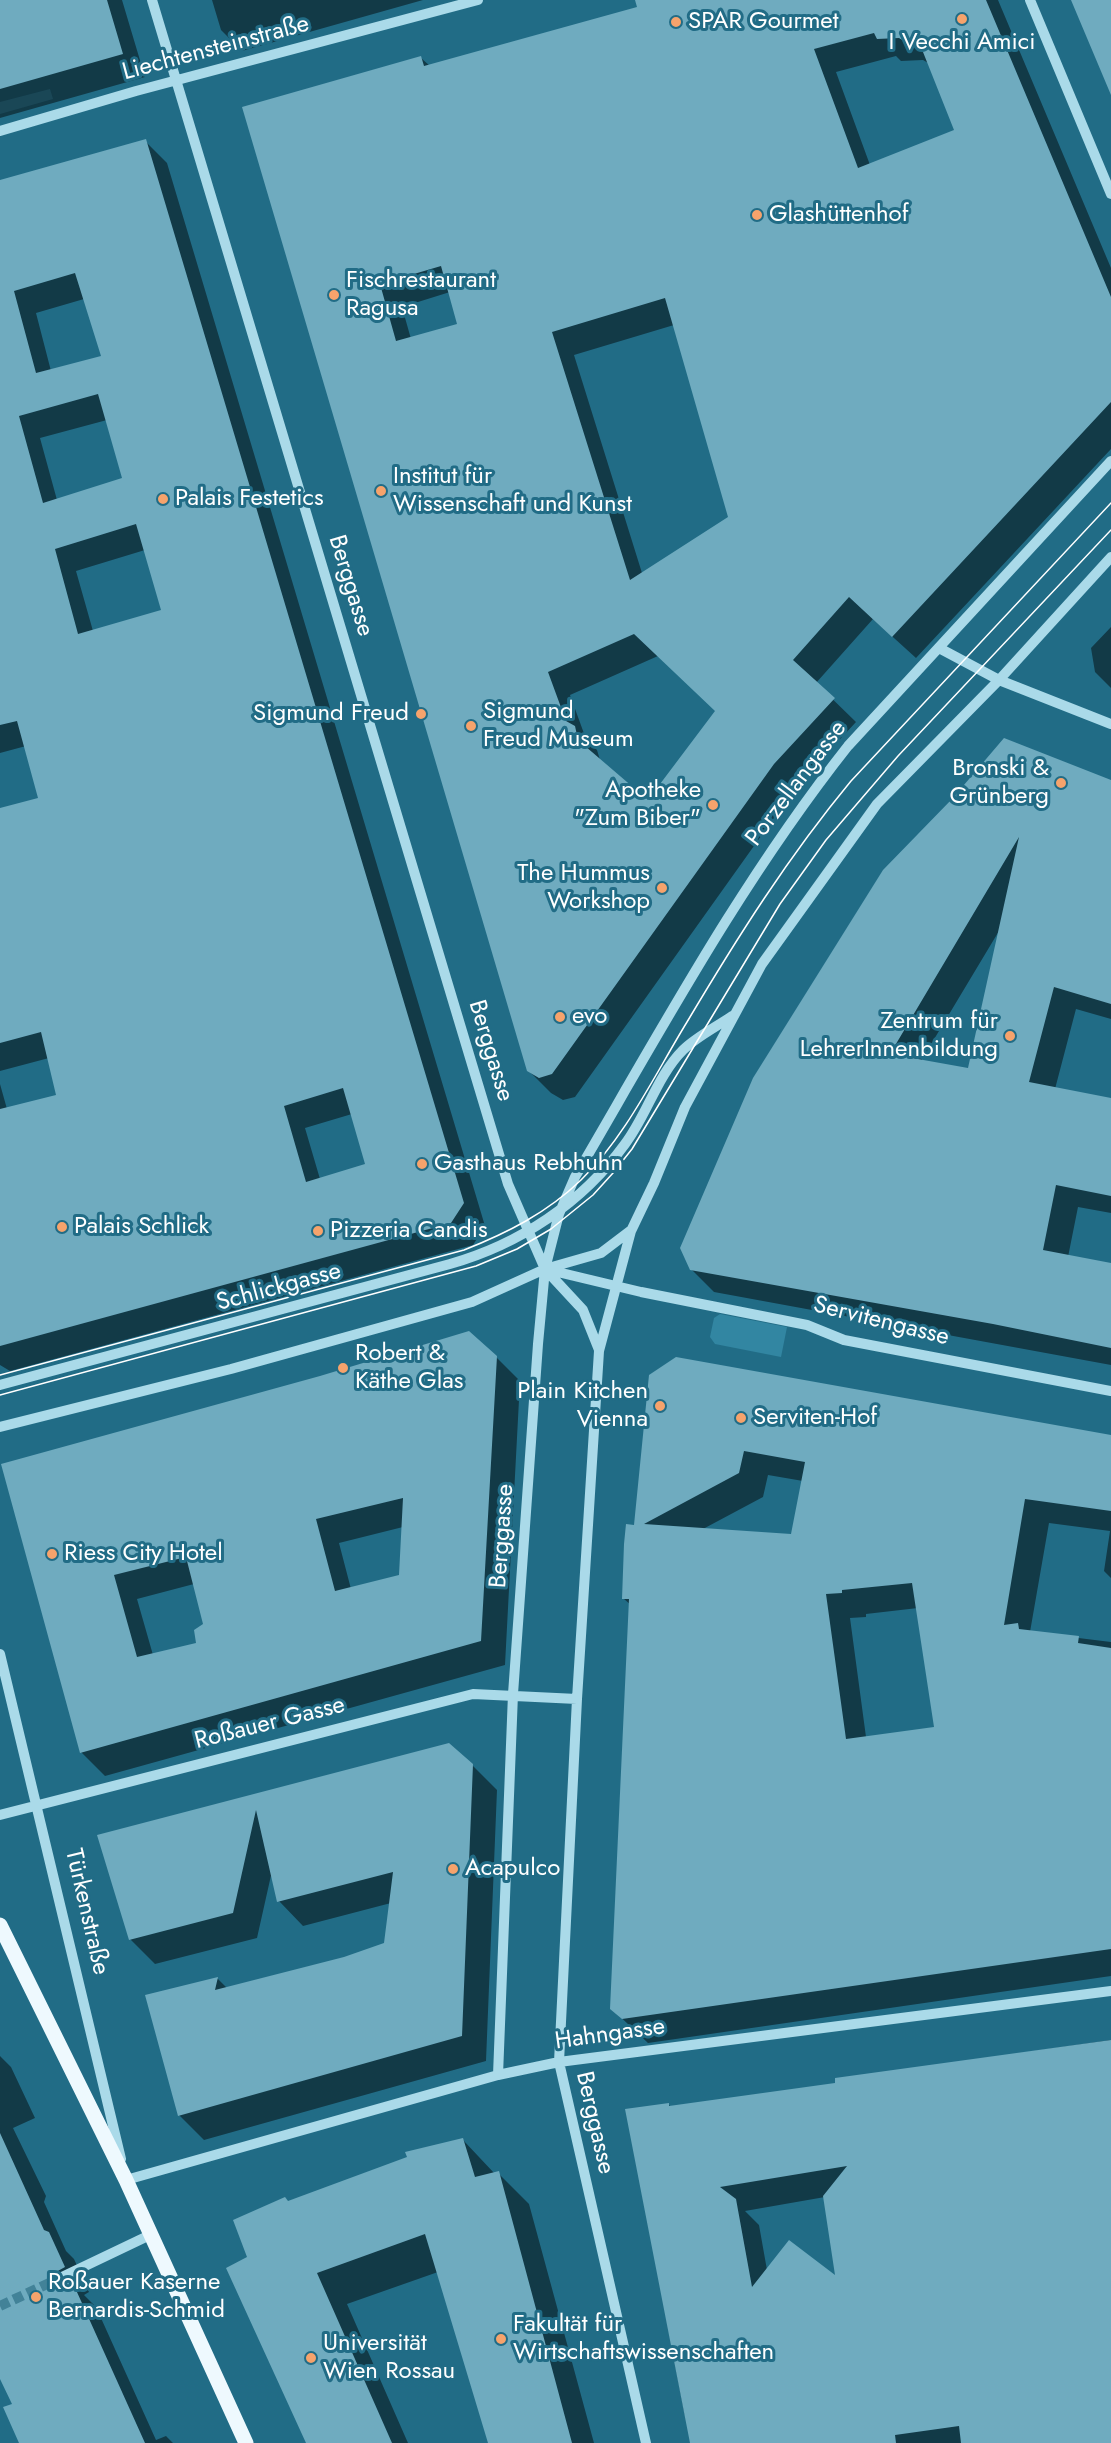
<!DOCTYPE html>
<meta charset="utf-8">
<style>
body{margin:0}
canvas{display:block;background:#216c86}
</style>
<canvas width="1111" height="2443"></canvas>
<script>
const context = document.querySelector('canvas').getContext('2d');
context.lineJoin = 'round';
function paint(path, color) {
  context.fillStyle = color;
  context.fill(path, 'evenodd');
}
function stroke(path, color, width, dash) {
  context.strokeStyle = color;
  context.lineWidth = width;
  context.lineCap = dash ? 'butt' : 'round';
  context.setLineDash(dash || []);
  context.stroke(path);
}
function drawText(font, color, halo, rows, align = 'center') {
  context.font = font + ' Jost,sans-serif';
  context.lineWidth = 6;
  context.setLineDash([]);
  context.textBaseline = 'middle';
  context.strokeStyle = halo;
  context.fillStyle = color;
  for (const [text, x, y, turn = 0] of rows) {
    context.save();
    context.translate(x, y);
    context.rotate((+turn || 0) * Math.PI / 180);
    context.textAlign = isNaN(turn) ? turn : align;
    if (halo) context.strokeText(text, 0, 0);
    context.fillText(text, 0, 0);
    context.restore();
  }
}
paint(new Path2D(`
 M50 89 53 99 0 114V102Z
 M720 1314 787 1327 781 1357 715 1344 710 1337 714 1318Z`), '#3286a2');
paint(new Path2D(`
 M0 0H122L145 77 0 118Z
 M212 0H423L242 51 221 30Z
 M643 0H998L1111 268V449L916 658 873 619 816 683 856 722 796 787 575 1097 563 1100 551 1093 528 1070 244 108 421 58 430 66 639 8ZM896 56 901 61 923 60 930 64 956 131 870 165 836 72ZM450 292 459 325 411 339 402 307ZM674 325 730 517 642 573 574 355ZM658 656 717 711 648 802 600 760 597 750 586 739 570 695Z
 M145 141 167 163 485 1226 473 1245 10 1371 0 1365V1084L7 1109 58 1096 49 1058 0 1071V810L39 799 26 746 0 753V182ZM84 299 103 357 51 371 36 313ZM107 420 124 479 57 500 40 438ZM145 550 163 611 93 631 76 571ZM352 1114 367 1165 320 1179 305 1128Z
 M1111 627V688L1095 672 1091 648Z
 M1111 782V1019L1076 1009 1055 1089 1111 1100V1213L1078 1207 1068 1257 1111 1265V1365L714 1292 691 1269 884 871ZM999 931 969 1070 921 1061Z
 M496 1357 520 1381 505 1665 105 1776 81 1752 2 1465ZM403 1527 401 1576 351 1589 339 1543ZM194 1584 205 1625 198 1644 153 1655 137 1599Z
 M650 1375 1111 1436V1578L1104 1571 1110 1531 1049 1523 1030 1632 1111 1642V1976L648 2043 611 2008 631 1605 624 1599 635 1527ZM768 1475 803 1481 793 1535 703 1529 763 1497ZM918 1608 936 1728 866 1737 850 1618 866 1617V1614Z
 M472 1765 497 1790 486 2061 204 2140 179 2115 147 1996 218 1979 228 1989 344 1959 386 1944 391 1903 303 1926 279 1901 272 1871 257 1938 155 1964 130 1939 99 1836Z
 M1111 2040V2443H692L684 2411 627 2110 668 2104 671 2107 837 2084V2080ZM825 2197 837 2279 767 2270 759 2225 745 2211Z
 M0 2056 11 2067 35 2118 13 2128 46 2196 44 2202 66 2251 74 2259 89 2292 84 2295 96 2307 156 2440 166 2436 173 2443H21L14 2405 0 2375Z
 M463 2140 495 2174 498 2173 529 2204 594 2443H490L438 2272 347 2304 408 2443H307L249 2258 289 2203Z`), '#0007');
paint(new Path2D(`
 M0 0H107L123 54 0 89Z
 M635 0H986L1111 297V402L892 637 849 597 793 660 835 698 774 764 552 1074 539 1078 527 1071 242 107 421 56 424 66 637 7ZM874 33 877 39 899 38 923 52 954 130 858 168 814 49ZM441 266 457 324 396 341 380 284ZM665 298 728 517 630 580 552 332ZM634 634 715 711 648 800 578 740 575 726 566 721 548 672Z
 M1071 0H1111V95Z
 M146 139 464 1203 451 1223 0 1346V1109L56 1095 41 1032 0 1043V808L38 798 17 721 0 725V180ZM75 273 101 356 36 373 14 291ZM98 394 122 478 43 503 19 416ZM136 524 161 610 78 634 55 549ZM343 1088 365 1164 306 1182 284 1106Z
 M1004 738 1111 780V1004L1054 987 1029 1082 1111 1098V1196L1056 1185 1043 1250 1111 1263V1348L993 1324 690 1270 680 1248 753 1078 883 870 952 799ZM1019 837 968 1068 890 1054Z
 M469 1331 497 1356 481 1641 80 1753 1 1464 320 1376ZM403 1498 399 1575 335 1591 316 1519ZM186 1557 203 1624 194 1630 196 1643 137 1657 114 1575Z
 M676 1357 1111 1435V1511L1025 1499 1004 1625 1018 1623 1019 1629 1079 1636 1078 1643 1111 1648V1949L622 2019 610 2009 629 1599H622L624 1544 626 1524 634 1525 649 1375ZM744 1451 805 1462 791 1534 644 1524 739 1473ZM912 1583 934 1727 846 1739 826 1594 842 1593V1590Z
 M449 1743 473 1764 462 2036 178 2116 145 1995 218 1977 215 1990 344 1957 384 1943 393 1872 277 1902 256 1810 233 1913 129 1940 97 1835Z
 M1111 2040V2443H961L959 2426 895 2435 896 2443H690L625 2109 669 2103V2106L835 2083V2078ZM847 2166 823 2196 835 2275 789 2240 752 2287 736 2199 720 2187Z
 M0 2133 44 2230 49 2232 65 2267 56 2272 55 2280 62 2284 72 2281 145 2443H19L3 2407 12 2404 0 2379Z
 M463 2138 475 2177 499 2171 572 2443H488L425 2234 317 2273 392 2443H306L226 2268 247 2257 233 2220 285 2197 288 2201 407 2157 405 2152Z`), '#6fabbf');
stroke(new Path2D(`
 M0 2306 62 2277`), '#428298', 10, [10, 5]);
stroke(new Path2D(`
 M152 0 508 1184 545 1269 583 1310 599 1350
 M1030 0 1111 194
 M0 131 136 91 478 0
 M939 648 999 680 1111 724
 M545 1269 641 1292 807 1325 844 1340 1111 1391
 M0 1385 450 1264C520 1244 582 1203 625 1144 647 1115 657 1076 683 1050 696 1037 716 1027 732 1016
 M0 1427 231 1369 472 1302 545 1269 601 1253 630 1231
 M0 1654 121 2159
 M0 1815 473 1694 577 1699
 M498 2075 513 1694 538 1344 545 1269 559 1214 575 1177C661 1030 742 880 848 746L1111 461
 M124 2174 126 2180 498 2075 559 2062 1111 1991
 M62 2277 150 2235
 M646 2443 559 2062 577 1699 599 1351 631 1231 654 1183 685 1107 762 964 877 804 999 680 1111 557`), '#aadae9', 10);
stroke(new Path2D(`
 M0 1925 126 2180 246 2443`), '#eef9fe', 15);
stroke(new Path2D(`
 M0 1375 464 1250C507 1233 547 1213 581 1180 626 1136 654 1076 687 1022 737 938 788 857 851 781L1111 503
 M0 1395 476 1266 517 1249 551 1229 593 1195 613 1173 632 1149 780 904 826 840 898 756 1111 530`), '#fff', 1.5);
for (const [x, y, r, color] of [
 [962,19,6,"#f6a36c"],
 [676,22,6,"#f6a36c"],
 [757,215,6,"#f6a36c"],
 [334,295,6,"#f6a36c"],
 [381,491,6,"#f6a36c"],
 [163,499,6,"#f6a36c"],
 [421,714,6,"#f6a36c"],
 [471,726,6,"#f6a36c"],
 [1061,783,6,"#f6a36c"],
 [713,805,6,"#f6a36c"],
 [662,888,6,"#f6a36c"],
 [560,1017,6,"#f6a36c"],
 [1010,1036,6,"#f6a36c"],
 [422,1164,6,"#f6a36c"],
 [62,1227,6,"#f6a36c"],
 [318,1231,6,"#f6a36c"],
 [343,1368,6,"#f6a36c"],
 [660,1406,6,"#f6a36c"],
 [741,1418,6,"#f6a36c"],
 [52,1554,6,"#f6a36c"],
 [453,1869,6,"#f6a36c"],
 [36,2297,6,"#f6a36c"],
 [501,2339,6,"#f6a36c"],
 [311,2358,6,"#f6a36c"]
]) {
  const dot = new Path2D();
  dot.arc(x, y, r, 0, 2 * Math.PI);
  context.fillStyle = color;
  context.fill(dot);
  stroke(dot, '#216c86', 2);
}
drawText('24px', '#fff', '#216c86', [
 ["SPAR Gourmet",688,22],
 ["I Vecchi Amici",962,43,"center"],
 ["Glashüttenhof",769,215],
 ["Fischrestaurant",346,281],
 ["Ragusa",346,309],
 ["Institut für",393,477],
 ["Wissenschaft und Kunst",393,505],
 ["Palais Festetics",175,499],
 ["Sigmund",483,712],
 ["Freud Museum",483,740],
 ["Sigmund Freud",409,714,"right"],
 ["Bronski &",1049,769,"right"],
 ["Grünberg",1049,797,"right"],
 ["Apotheke",701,791,"right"],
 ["\"Zum Biber\"",701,819,"right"],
 ["The Hummus",650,874,"right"],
 ["Workshop",650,902,"right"],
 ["evo",572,1017],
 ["Zentrum für",998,1022,"right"],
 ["LehrerInnenbildung",998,1050,"right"],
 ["Gasthaus Rebhuhn",434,1164],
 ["Palais Schlick",74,1227],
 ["Pizzeria Candis",330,1231],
 ["Robert &",355,1354],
 ["Käthe Glas",355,1382],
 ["Plain Kitchen",648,1392,"right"],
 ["Vienna",648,1420,"right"],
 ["Serviten-Hof",753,1418],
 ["Riess City Hotel",64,1554],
 ["Acapulco",465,1869],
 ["Roßauer Kaserne",48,2283],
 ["Bernardis-Schmid",48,2311],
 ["Fakultät für",513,2325],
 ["Wirtschaftswissenschaften",513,2353],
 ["Universität",323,2344],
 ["Wien Rossau",323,2372]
], 'left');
drawText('24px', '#fff', '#216c86', [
 ["Liechtensteinstraße",216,49,-15],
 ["Berggasse",350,586,73],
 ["Porzellangasse",797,784,-53],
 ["Berggasse",490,1051,73],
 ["Schlickgasse",279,1288,-15],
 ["Servitengasse",881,1322,14],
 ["Berggasse",503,1536,-86],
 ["Roßauer Gasse",270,1724,-14],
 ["Türkenstraße",86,1912,77],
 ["Hahngasse",610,2035,-8],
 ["Berggasse",594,2123,77]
]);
</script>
